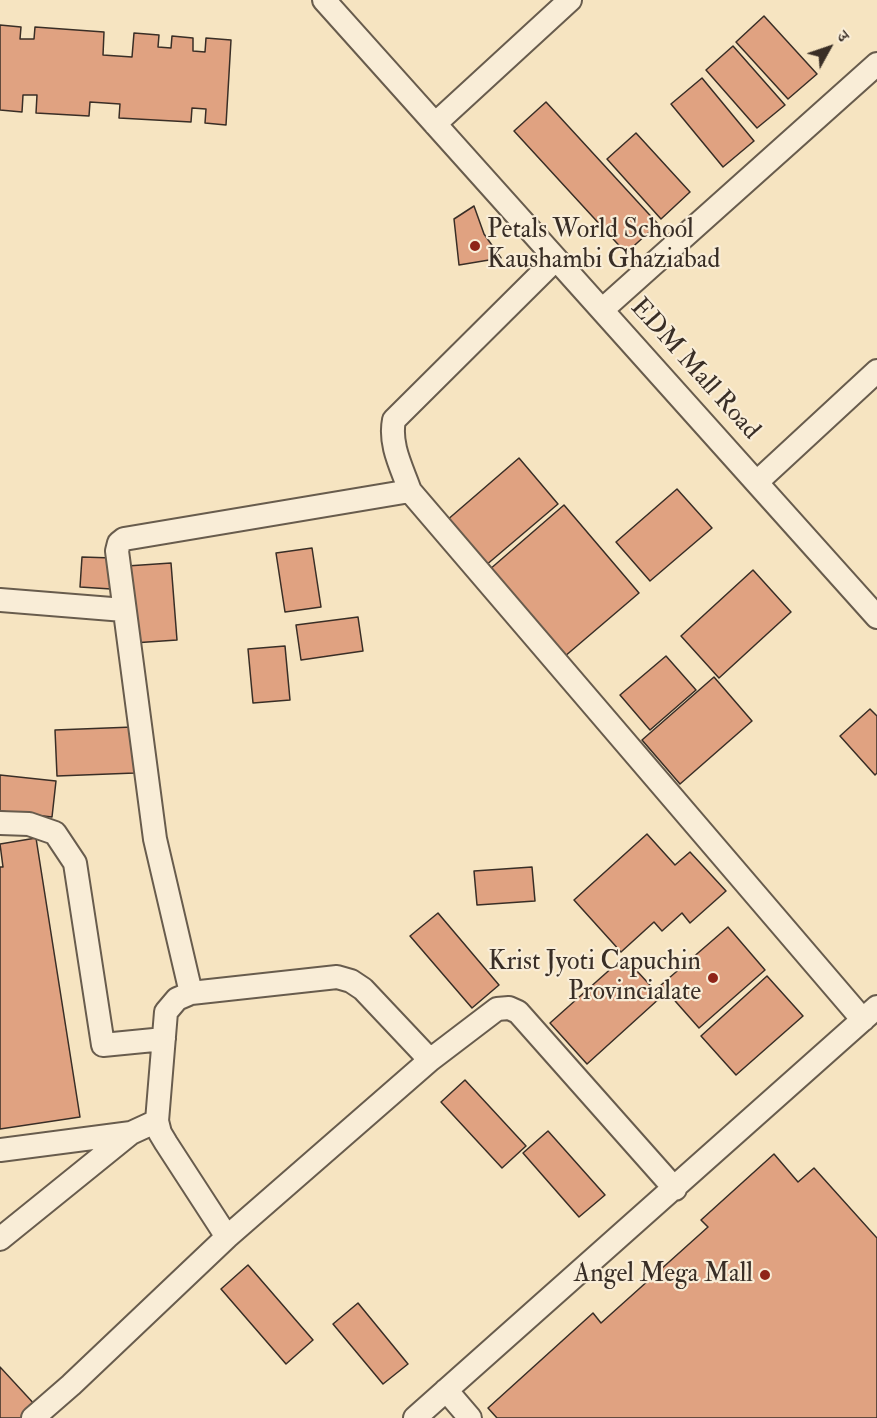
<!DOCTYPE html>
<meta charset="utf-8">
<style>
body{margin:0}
#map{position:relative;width:877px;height:1418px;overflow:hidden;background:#f6e4c1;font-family:"IM FELL Double Pica","Noto Serif Devanagari",serif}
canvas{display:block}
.north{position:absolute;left:799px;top:18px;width:60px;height:60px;-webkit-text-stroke:4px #f9edd7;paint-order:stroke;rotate:50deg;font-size:16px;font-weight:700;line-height:24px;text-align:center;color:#392e26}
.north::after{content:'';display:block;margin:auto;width:21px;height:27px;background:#392e26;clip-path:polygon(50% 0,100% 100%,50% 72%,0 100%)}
</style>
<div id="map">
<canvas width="877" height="1418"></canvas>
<div class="north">उ</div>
</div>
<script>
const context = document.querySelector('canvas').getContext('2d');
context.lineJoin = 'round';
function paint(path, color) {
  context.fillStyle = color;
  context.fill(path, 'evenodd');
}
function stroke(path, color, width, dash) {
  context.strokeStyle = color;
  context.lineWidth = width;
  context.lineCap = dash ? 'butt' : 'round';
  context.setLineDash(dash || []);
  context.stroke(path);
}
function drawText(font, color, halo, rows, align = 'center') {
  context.font = font + ' "IM FELL Double Pica",serif';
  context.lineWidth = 4.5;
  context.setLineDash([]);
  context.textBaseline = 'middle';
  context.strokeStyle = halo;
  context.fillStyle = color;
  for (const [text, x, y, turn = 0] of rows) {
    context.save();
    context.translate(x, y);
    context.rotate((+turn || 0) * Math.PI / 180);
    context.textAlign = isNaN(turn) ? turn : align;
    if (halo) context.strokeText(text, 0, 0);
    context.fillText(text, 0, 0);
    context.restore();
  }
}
const building = new Path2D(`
 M764 16 817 74 788 99 736 42Z
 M0 25 21 27 20 39H34L35 27 104 32 103 55 132 57 134 33 159 35 158 47 171 48 172 36 193 38V51L205 52 206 38 231 40 226 125 205 123 206 109 192 108 191 122 119 118 120 104 90 102 89 116 36 113 37 95H23L22 112 0 110Z
 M733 46 785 105 757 128 706 70Z
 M702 78 754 141 723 167 671 104Z
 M546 102 658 224 626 253 514 131Z
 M636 133 690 192 661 219 607 159Z
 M474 206 484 234 501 258 459 265 454 219Z
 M519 458 558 504 485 566 446 521Z
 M677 489 712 528 650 581 616 542Z
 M564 505 639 593 564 657 489 570Z
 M312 548 321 607 285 612 276 553Z
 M82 557 113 558 111 589 80 587Z
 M171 563 177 640 133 643 127 566Z
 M753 570 791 612 719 678 681 636Z
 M358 617 363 651 301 660 296 625Z
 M285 646 290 700 253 703 248 649Z
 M666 656 696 690 650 730 620 695Z
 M714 677 752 721 680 784 642 740Z
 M870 709 877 716V773L875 775 840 736Z
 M133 727 135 773 57 776 55 730Z
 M0 775 56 781 52 817 0 811Z
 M647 834 675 865 690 852 726 891 690 923 682 913 662 931 654 922 621 952 574 900Z
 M36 838 80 1117 0 1129V867H3L0 844Z
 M532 867 535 901 477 905 474 871Z
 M438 913 499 985 472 1008 410 936Z
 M728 927 765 970 699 1028 661 985Z
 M624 957 661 997 587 1064 550 1023Z
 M767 976 803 1016 736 1075 701 1036Z
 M465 1080 526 1146 502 1168 441 1102Z
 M548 1131 605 1195 579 1217 523 1153Z
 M774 1154 798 1182 814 1168 877 1238V1418H497L488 1408 593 1313 601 1323 708 1227 701 1220Z
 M248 1265 313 1340 286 1364 221 1289Z
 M358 1303 408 1364 383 1384 333 1324Z
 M0 1367 37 1407 25 1418H0Z`);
paint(building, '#e0a281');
stroke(building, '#392e26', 1.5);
const minor = new Path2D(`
 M324 0 877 617
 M435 124 570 0
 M602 310 877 64
 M757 482 877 371
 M410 491C402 468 389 445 394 420L556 259
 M0 600 124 610
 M0 823 29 824 55 833 75 863 103 1045 164 1039
 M191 993 155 839 117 551 119 543 124 539 410 491 863 1020
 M0 1150 131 1133
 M227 1237 166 1143 160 1133 157 1121 166 1012 177 999 191 993 337 977 351 981 363 989 430 1060
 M0 1239 131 1133 157 1121
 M446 1390 470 1418
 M33 1418 71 1385 227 1237 430 1060 497 1009 509 1008 518 1012 675 1189
 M415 1418 877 1007`);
stroke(minor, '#685c4d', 26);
stroke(minor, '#f9edd7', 22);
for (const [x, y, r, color] of [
 [475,246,6,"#8f2418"],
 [713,978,6,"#8f2418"],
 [765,1275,6,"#8f2418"]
]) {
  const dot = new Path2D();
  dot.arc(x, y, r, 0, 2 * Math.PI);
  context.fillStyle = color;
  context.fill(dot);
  stroke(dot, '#f9edd7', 2);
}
drawText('26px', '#392e26', '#f9edd7', [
 ["Petals World School",487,231,"left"],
 ["Kaushambi Ghaziabad",487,261,"left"],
 ["Krist Jyoti Capuchin",701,963],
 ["Provincialate",701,993],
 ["Angel Mega Mall",753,1275]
], 'right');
drawText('26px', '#392e26', '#f9edd7', [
 ["EDM Mall Road",694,370,48]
]);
</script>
